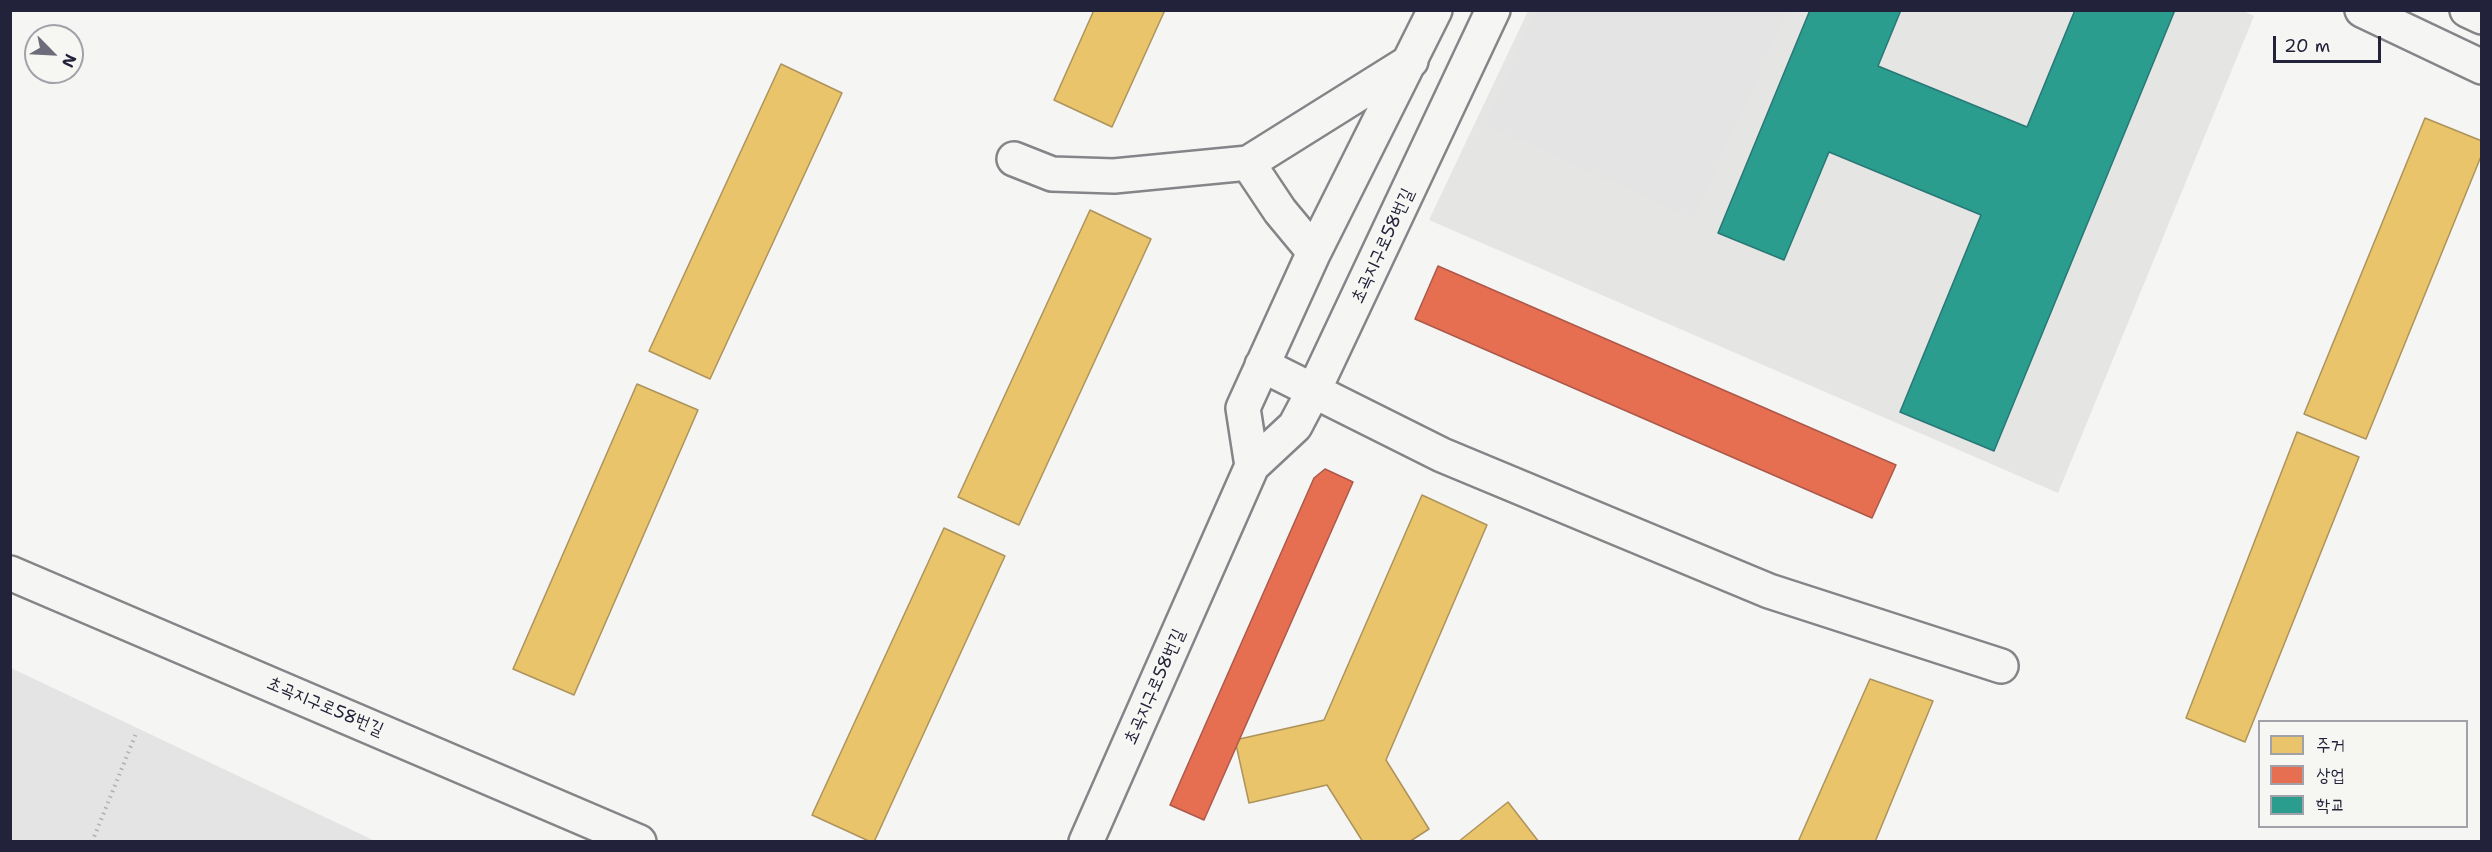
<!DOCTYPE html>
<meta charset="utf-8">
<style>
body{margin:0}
#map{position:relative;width:2492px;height:852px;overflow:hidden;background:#f5f5f3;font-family:"Shantell Sans","Poor Story",sans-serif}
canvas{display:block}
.frame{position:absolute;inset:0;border:12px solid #22223b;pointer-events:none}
.legend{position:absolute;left:2258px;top:720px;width:210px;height:108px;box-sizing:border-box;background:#f6f6f2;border:2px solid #a1a1a9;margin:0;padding:8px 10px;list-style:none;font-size:18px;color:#22223b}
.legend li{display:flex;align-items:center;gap:12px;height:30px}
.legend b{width:30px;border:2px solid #a1a1a9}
.north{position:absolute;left:24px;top:24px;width:60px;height:60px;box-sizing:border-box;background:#f6f6f2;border:2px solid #a1a1a9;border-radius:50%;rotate:114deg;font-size:16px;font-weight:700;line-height:24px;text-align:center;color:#22223b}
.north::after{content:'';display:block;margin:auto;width:21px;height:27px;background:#6c6c7b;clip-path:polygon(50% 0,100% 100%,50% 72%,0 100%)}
.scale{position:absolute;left:2273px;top:36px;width:108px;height:27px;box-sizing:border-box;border:3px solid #22223b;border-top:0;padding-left:8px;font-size:18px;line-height:21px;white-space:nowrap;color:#22223b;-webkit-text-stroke:4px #f6f6f2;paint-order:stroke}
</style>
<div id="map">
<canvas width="2492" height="852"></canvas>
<div class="frame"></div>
<ul class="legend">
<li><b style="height:16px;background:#e9c46a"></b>주거</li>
<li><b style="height:16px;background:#e76f51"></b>상업</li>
<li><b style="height:16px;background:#2a9d8f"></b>학교</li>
</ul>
<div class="north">N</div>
<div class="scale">20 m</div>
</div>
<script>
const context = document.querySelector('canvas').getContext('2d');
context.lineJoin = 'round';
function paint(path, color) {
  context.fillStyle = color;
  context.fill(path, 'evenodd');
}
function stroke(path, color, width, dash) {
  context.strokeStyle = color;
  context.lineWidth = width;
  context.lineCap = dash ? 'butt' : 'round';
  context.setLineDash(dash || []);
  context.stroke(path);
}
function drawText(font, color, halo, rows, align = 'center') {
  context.font = font + ' "Shantell Sans","Poor Story",sans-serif';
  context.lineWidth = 6;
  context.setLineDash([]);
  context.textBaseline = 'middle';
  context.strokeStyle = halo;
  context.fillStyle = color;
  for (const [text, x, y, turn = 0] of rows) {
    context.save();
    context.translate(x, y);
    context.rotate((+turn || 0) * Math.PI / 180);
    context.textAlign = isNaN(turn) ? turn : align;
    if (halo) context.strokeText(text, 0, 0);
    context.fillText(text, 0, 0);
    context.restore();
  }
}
paint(new Path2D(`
 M2241 10 2254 16 2058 493 1429 220 1528 11Z`), '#e5e5e4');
paint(new Path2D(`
 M1537 11H1788L1693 218 1485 124Z
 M11 668 375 841H11Z`), '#e4e4e4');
const homes = new Path2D(`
 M1094 10H1165L1112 127 1054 100Z
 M781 64 842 93 710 379 649 351Z
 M2425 118 2482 141V154L2366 439 2304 414Z
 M1090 210 1151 239 1019 525 958 497Z
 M637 384 698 410 574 695 513 669Z
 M2297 432 2359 457 2245 742 2186 718Z
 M1422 495 1487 525 1386 760 1429 829 1409 842H1363L1327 785 1249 803 1235 740 1324 720Z
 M944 528 1005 556 874 842H871L812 815Z
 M1870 679 1933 701 1875 842H1798Z
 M1508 802 1539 842H1458Z`);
paint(homes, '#e9c46a');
stroke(homes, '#ad935c', 1.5);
const shops = new Path2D(`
 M1438 266 1896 465 1872 518 1415 319Z
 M1325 469 1353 482 1204 820 1170 805 1314 478Z`);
paint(shops, '#e76f51');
stroke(shops, '#ac584a', 1.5);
const schools = new Path2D(`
 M1810 10H1901L1878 66 2027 127 2075 10H2175L1994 451 1900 412 1981 215 1829 152 1784 260 1718 233Z`);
paint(schools, '#2a9d8f');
stroke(schools, '#287876', 1.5);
const minor = new Path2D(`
 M2362 10 2482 67
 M2467 10 2482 17
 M1014 159 1052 174 1114 176 1248 163 1411 61
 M1248 163 1280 211 1314 252
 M1262 365 1442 455 1769 591 2001 666
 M1252 466 1243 408 1314 252 1435 10
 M10 573 639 842
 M1086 842 1252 466 1295 426 1314 390 1493 10`);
stroke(minor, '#858589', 38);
stroke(new Path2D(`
 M92 842 137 731`), '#b0b0b2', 4, [1.5, 4.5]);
stroke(minor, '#f5f5f3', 33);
drawText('18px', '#22223b', '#f6f6f2', [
 ["초곡지구로58번길",1383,246,-65],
 ["초곡지구로58번길",1155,687,-66],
 ["초곡지구로58번길",325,707,23]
]);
</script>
